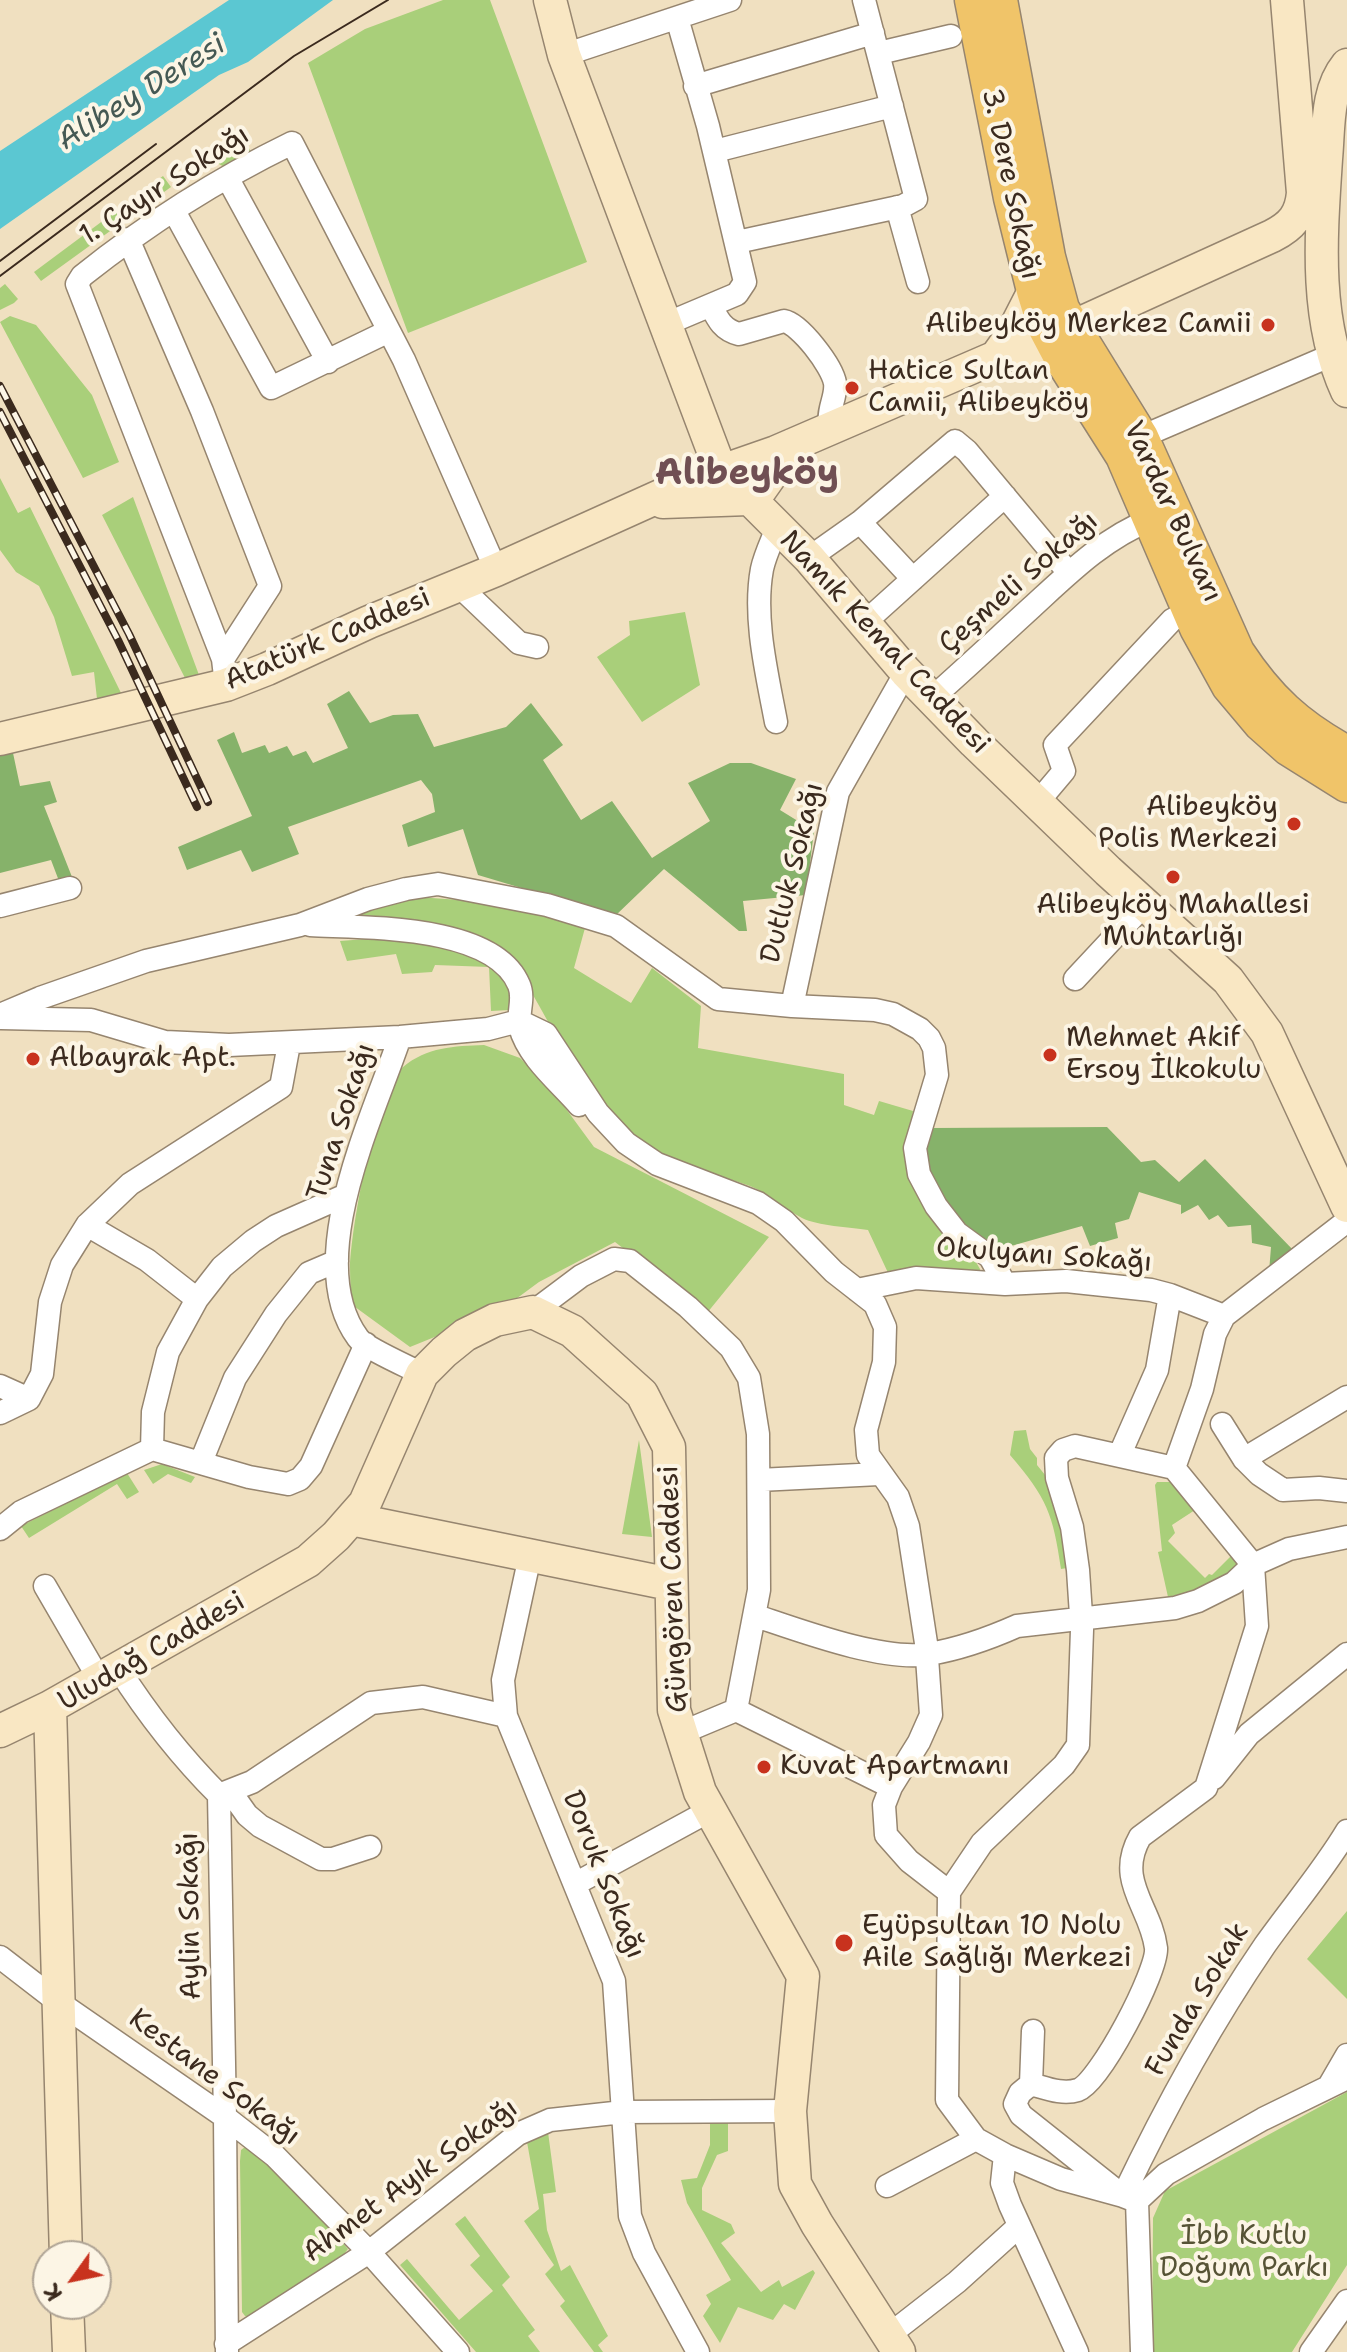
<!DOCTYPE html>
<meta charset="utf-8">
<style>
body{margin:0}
#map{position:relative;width:1347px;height:2352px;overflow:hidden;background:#f0e0c0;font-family:"Shantell Sans",sans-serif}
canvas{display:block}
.north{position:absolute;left:32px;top:2240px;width:80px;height:80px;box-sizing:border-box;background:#fcf5e5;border:2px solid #afa495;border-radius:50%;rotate:237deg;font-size:22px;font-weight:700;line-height:32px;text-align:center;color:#3b2a1e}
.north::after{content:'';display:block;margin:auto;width:28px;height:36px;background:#c8321e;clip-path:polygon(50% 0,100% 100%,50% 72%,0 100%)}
</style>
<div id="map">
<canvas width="1347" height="2352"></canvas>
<div class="north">K</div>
</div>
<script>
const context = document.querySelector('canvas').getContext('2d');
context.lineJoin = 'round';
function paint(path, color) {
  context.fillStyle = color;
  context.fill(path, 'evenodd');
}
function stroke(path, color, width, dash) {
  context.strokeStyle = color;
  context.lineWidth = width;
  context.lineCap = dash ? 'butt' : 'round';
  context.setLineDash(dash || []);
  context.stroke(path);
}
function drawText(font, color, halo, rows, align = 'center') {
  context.font = font + ' "Shantell Sans",sans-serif';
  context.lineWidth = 8;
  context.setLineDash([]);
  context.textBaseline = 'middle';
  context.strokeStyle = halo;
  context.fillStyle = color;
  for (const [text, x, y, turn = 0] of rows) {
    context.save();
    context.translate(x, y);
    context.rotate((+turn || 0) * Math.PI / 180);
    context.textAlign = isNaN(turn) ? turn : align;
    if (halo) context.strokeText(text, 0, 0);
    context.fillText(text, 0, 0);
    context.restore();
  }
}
paint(new Path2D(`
 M443 0H490L587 262 408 333 308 63 365 29Z
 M238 129 254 157 228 169 217 163 210 154Z
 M163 176 171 187 41 281 34 272Z
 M5 284 18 299 14 303 0 310V288Z
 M10 316 36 325 92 395 119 462 83 478 0 322Z
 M0 478 18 513 30 507 122 695 97 699 94 672 72 676 54 617 39 586 16 572 0 550Z
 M133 497 199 675 185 678 102 515Z
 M685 612 700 685 642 722 597 657 630 635 629 621Z
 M417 897 475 901 536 912 585 928 574 968 631 1003 652 968 701 1006 698 1048 844 1074V1105L874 1115 879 1101 913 1111 908 1146 980 1269 979 1275 890 1277 868 1230C849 1227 818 1226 802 1218 784 1209 770 1194 750 1186 716 1173 679 1169 648 1148 589 1110 548 1017 511 957 470 921 399 925 346 920L359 912Z
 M392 937C436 945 516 949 510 1010L491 1011 489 967 435 965 432 972 402 974 396 954 347 961 340 941Z
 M484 1045 520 1058 550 1087 594 1147 769 1237 707 1313 615 1242 539 1282 501 1310 410 1347 351 1304C351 1292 350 1280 350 1267 351 1230 375 1089 403 1067 427 1047 454 1046 484 1045Z
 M1026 1430 1030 1449 1037 1458V1465L1054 1486 1073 1567 1061 1569C1053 1514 1047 1498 1010 1455L1014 1431Z
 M639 1440 652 1537 622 1534Z
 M162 1464 195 1477 191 1483 168 1474 153 1484 144 1470Z
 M127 1473 139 1492 127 1499 117 1484 29 1538 21 1526Z
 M1157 1482H1171L1195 1510 1172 1525 1175 1533 1168 1541 1205 1578 1209 1574 1212 1575 1234 1553 1245 1567 1193 1591 1168 1597 1158 1552 1162 1551 1155 1485Z
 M1347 1911V1999L1307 1959Z
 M1347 2092V2265L1292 2352H1152L1153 2218 1165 2191Z
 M710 2121 728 2123V2151L717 2155 702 2188V2210L731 2224 735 2233 721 2243 761 2292 779 2280 782 2287 813 2270 815 2273 795 2310 784 2304 773 2320 738 2307 720 2343 703 2316 711 2304 706 2295 731 2280 687 2203 681 2180 697 2178 710 2145Z
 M548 2132 556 2192 543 2194 547 2230 561 2271 570 2265 608 2336 598 2345 603 2352H594L560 2306 565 2301 545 2274 554 2265 524 2221 539 2209 527 2142Z
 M245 2147 291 2184 348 2249 340 2259 251 2318 245 2316 242 2312 240 2161 241 2150Z
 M465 2216 510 2277 502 2285 535 2330 528 2336 540 2352H476L400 2265 407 2259 459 2320 493 2291 470 2265 480 2256 455 2224Z`), '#a9cf7a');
paint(new Path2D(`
 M349 691 370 723 393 715 418 714 434 747 506 727 531 703 563 745 543 760 581 820 612 801 652 858 710 821 688 783 730 763H751L796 779 780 810 814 831 806 895 743 901 747 931H739L664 869 615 916 478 875 463 829 408 847 402 825 435 812 432 794 421 780 288 827 299 854 252 872 241 850 187 870 178 847 252 816 217 740 234 732 242 753 265 745 269 753 287 746 293 756 306 751 313 763 348 748 327 704Z
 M13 753 20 786 50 781 57 802 44 806 72 877 59 881 51 860 0 873V755Z
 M1107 1127 1141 1162 1155 1160 1179 1182 1205 1159 1295 1252 1269 1272 1271 1247 1252 1243 1251 1225 1228 1227 1218 1215 1209 1220 1198 1205 1181 1214V1205L1139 1192 1129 1219 1115 1223 1118 1238 1090 1246 1082 1226 1011 1246C971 1243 929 1198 926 1158 925 1149 931 1136 933 1128Z`), '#86b26a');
paint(new Path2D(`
 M229 0H333L248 62 219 75 0 229V151Z`), '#5bc7d2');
const minor = new Path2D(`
 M879 53 951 36
 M564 55 730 0
 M695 86 873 33
 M715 151 892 106
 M228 179 328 362
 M897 207 918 282
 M174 211 271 388 389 331
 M128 239 202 411 270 586 223 659
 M737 242 903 206 916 199 864 0
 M711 306C718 320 723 330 739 334L784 321C800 324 832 366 835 383 837 397 827 409 830 426
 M666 324 737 294 745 282 708 126 677 18
 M1141 437 1332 355
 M860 522 913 579
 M809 558 860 522 955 441 967 451 1069 573
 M458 585 519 643 537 647
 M863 624 1005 496
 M226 685 223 659 77 284 82 276C146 225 218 179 292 143L404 360 496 570
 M931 699C965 669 998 638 1032 607 1068 574 1104 538 1150 520
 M776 722C767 674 753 618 762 569 765 555 772 541 777 528
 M1037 803 1064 771 1055 745 1172 620 1189 611
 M0 906 70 888
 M310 925C365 928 494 924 519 985 525 999 517 1013 520 1027 528 1057 559 1082 579 1105
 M1075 979 1145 904
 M792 1006 838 792 906 672
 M0 1015 40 998 146 961 300 925 368 899 406 889 438 884 547 905 616 926 718 999 792 1006 875 1010 893 1014 920 1029 929 1038 934 1048 937 1075 915 1148 919 1174 936 1206 957 1233 990 1257 1005 1284
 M1 1018 91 1020 165 1042 229 1045 400 1037 488 1029 519 1021
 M519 1021 546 1034 598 1113 626 1143 657 1164 758 1203 784 1221 834 1272 875 1304 885 1327 884 1362 866 1430 868 1455 898 1497 908 1526 926 1643 931 1715 919 1742 891 1787 884 1805 886 1835 909 1861 949 1892
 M400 1037C374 1115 301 1261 358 1338 365 1348 409 1367 422 1374
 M346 1195 276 1226 253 1241 222 1267 197 1299 168 1352 153 1412 152 1449 249 1477 288 1484 300 1479 311 1466 366 1344
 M87 1225 147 1260 197 1299
 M857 1290 916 1278 1005 1284 1066 1281 1151 1290 1170 1295 1224 1316
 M533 1312 581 1276 614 1259 630 1261 688 1307 731 1348 749 1378 758 1434 759 1590 736 1710
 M0 1386 29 1399
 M0 1413 29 1399 42 1374 50 1302 62 1265 87 1225 130 1184 281 1087 289 1044
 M1222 1424 1244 1459 1259 1474 1283 1490 1319 1488 1347 1491
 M1075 1446 1174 1468 1253 1565 1257 1626 1206 1788 1140 1837C1115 1881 1151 1907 1156 1948 1158 1971 1100 2082 1078 2090 1062 2095 1046 2088 1031 2084L1020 2093 1015 2104 1021 2115 1123 2196 1061 2179 1005 2155 976 2139 947 2100 949 1892 982 1843 1064 1765 1078 1745 1082 1630 1078 1570 1072 1527 1057 1478 1056 1458 1063 1450Z
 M1120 1454 1157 1370 1170 1295
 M1244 1459 1347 1397
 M201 1462 235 1378 276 1314 309 1273 337 1261
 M1174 1468 1202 1389 1215 1334 1224 1316 1347 1221
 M759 1480 879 1474
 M0 1529 21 1512 152 1449
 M530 1556 503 1680 506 1716 614 1981 630 2216 644 2253 698 2352
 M45 1586 99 1679
 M756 1616C801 1631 884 1662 929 1654 959 1649 990 1638 1017 1626L1175 1608 1198 1601 1234 1583 1253 1565 1289 1549 1347 1537
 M118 1668C148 1715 180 1756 219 1795
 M681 1733 736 1710 891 1787
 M1214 1778 1249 1734 1347 1654
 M230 1791 247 1815 260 1826 321 1859H333L370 1847
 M219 1795 225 2117 227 2352
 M219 1795 252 1782 371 1703 423 1697 506 1716
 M575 1884 711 1810
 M0 1957 57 2001 225 2117 275 2156 369 2252 458 2352
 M1031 2084 1033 2031
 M1329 2086 1347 2055
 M1005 2155 1002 2183 1010 2205 1077 2352
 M887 2186 976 2139
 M1136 2201 1123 2196C1164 2110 1211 2024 1265 1945 1292 1907 1323 1871 1347 1831
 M889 2335 957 2282 1018 2227
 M226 2344 369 2252 518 2134 550 2120 623 2112 790 2111
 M1142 2352 1137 2201 1166 2174 1263 2119 1347 2078
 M1311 2352 1347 2301`);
const secondary = new Path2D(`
 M550 0 564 55 720 469 809 558 906 672 974 742 1108 871 1228 980 1267 1033 1347 1206
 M1347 65C1326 91 1329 127 1326 159 1321 236 1314 319 1347 391
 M1072 327 1272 236C1292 226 1301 215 1303 193L1287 0
 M996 357 1011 336 1034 291
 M663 502 749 499 761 489 792 445
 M0 739 226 685 267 669 369 622 496 570 720 469 730 468 776 452 996 357 1033 350 1064 363
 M351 1519 670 1584
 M50 1707 66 2256
 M0 1731 50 1707 308 1561 336 1536 365 1503 422 1374 444 1352 465 1335 495 1320 533 1312 572 1331 642 1394 669 1447 674 1710 700 1792 803 1976 790 2111 795 2184 817 2224 899 2352
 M67 2304 69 2352`);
const primary = new Path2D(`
 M972 0 1011 198 1034 291 1045 327 1064 363 1123 456 1197 628 1229 686 1261 724 1288 748 1347 785
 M1000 0 1048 257 1062 309 1141 437 1237 652C1268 699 1298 727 1347 753`);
stroke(minor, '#96856f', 25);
stroke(secondary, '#96856f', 35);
stroke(primary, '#96856f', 37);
stroke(minor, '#fff', 22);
stroke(secondary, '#f9e7c3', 32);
stroke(primary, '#f0c469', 34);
stroke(new Path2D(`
 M0 261 156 144
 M0 276 294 56 388 0`), '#3b2a1e', 2);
const rail = new Path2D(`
 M0 386 129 634 208 802
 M0 412 118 640 197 807`);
stroke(rail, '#3b2a1e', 8);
stroke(rail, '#fcf5e5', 5, [15]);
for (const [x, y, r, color] of [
 [1268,325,8,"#c8321e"],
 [852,388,8,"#c8321e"],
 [1294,824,8,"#c8321e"],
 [1173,877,8,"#c8321e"],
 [1050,1055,8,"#c8321e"],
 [33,1059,8,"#c8321e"],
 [764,1767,8,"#c8321e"],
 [844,1943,10,"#c8321e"]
]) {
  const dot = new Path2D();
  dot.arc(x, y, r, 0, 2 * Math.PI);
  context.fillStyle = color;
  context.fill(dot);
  stroke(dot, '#fcf5e5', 3);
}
drawText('28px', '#3b2a1e', '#fcf5e5', [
 ["3. Dere Sokağı",1010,184,78],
 ["1. Çayır Sokağı",165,186,-33],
 ["Vardar Bulvarı",1172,512,65],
 ["Çeşmeli Sokağı",1019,583,-41],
 ["Atatürk Caddesi",328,640,-23],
 ["Namık Kemal Caddesi",884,643,47],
 ["Dutluk Sokağı",793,873,-76],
 ["Tuna Sokağı",342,1122,-72],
 ["Okulyanı Sokağı",1044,1256,4],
 ["Güngören Caddesi",674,1589,-92],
 ["Uludağ Caddesi",152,1652,-30],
 ["Doruk Sokağı",603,1875,68],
 ["Aylin Sokağı",191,1916,-91],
 ["Funda Sokak",1198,2000,-59],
 ["Kestane Sokağı",214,2078,37],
 ["Ahmet Ayık Sokağı",411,2181,-36]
]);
drawText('28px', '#3b2a1e', '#fcf5e5', [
 ["Alibeyköy Merkez Camii",1252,325,"right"],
 ["Hatice Sultan",868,372],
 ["Camii, Alibeyköy",868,404],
 ["Alibeyköy",1278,808,"right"],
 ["Polis Merkezi",1278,840,"right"],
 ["Alibeyköy Mahallesi",1173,906,"center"],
 ["Muhtarlığı",1173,938,"center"],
 ["Mehmet Akif",1066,1039],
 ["Ersoy İlkokulu",1066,1071],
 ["Albayrak Apt.",49,1059],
 ["Kuvat Apartmanı",780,1767],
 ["Eyüpsultan 10 Nolu",862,1927],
 ["Aile Sağlığı Merkezi",862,1959]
], 'left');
drawText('28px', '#565335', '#fcf5e5', [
 ["İbb Kutlu",1244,2237],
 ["Doğum Parkı",1244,2269]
]);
drawText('italic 30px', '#455954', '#fcf5e5', [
 ["Alibey Deresi",142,93,-32]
]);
drawText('bold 36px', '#704f53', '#fcf5e5', [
 ["Alibeyköy",747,475]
]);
</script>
